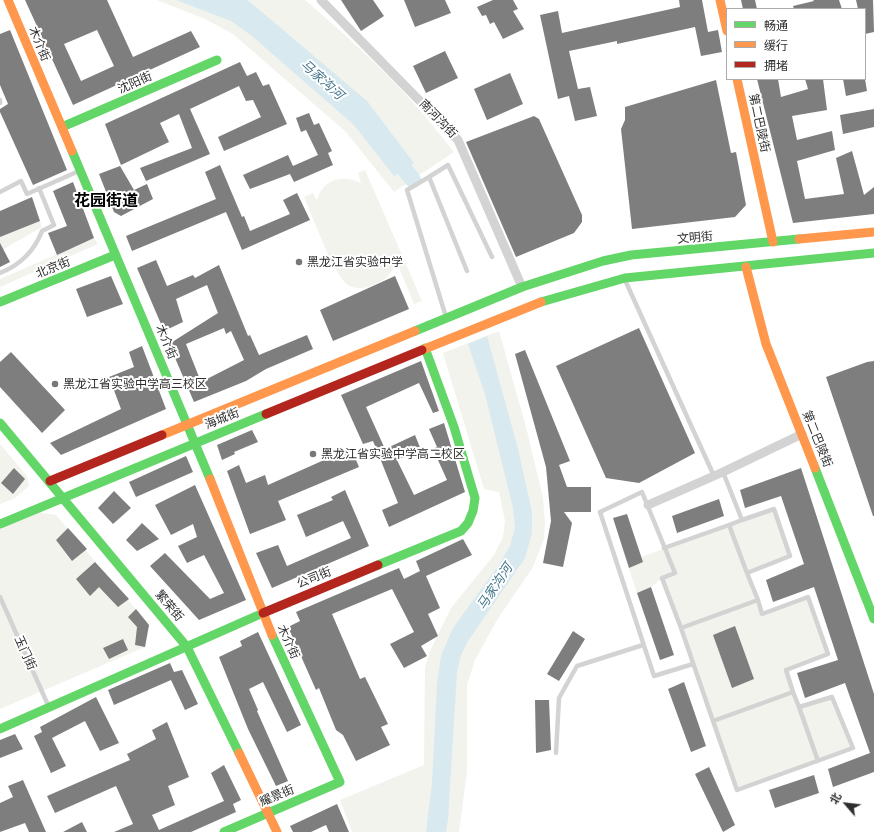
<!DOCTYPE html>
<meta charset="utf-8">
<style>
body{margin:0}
#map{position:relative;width:874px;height:832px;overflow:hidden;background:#fff;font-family:Cabin,"Noto Sans SC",sans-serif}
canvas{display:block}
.legend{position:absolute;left:726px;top:8px;width:140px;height:72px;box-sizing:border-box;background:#fff;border:1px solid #ababab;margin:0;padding:5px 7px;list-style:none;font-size:12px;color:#2e2e2e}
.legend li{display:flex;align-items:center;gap:8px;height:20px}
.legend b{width:20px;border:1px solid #ababab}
.north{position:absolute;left:826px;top:784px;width:40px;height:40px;-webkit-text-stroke:3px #fff;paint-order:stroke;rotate:298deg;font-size:11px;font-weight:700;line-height:16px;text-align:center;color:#2e2e2e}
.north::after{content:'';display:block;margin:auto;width:14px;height:18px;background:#2e2e2e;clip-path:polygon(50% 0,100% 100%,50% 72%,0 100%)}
</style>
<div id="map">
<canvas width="874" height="832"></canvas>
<ul class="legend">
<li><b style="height:5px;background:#63d668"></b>畅通</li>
<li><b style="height:5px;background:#ff974d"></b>缓行</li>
<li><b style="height:5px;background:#b3261e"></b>拥堵</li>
</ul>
<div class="north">北</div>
</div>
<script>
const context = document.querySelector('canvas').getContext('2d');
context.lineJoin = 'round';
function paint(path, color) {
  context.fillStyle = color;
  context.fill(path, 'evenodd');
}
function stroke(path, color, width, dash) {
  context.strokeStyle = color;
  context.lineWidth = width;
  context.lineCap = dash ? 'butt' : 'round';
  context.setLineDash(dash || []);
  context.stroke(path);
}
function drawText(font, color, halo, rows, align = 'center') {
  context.font = font + ' Cabin,"Noto Sans SC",sans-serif';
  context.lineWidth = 4;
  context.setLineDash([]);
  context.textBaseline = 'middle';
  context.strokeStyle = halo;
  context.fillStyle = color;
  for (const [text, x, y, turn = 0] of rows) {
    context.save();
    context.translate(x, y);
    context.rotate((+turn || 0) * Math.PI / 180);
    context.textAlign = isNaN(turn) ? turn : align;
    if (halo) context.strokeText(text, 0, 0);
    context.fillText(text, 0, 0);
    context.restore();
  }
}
paint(new Path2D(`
 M157 0H305C343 33 382 67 415 105 429 120 441 136 454 152L394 192 346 132 233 34 205 19Z
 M365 170 422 301 414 304 397 263C390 275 385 281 371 286 363 289 355 289 348 285 334 276 312 215 304 197L313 193 317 201C322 179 342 174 361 183L358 173Z
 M40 221 42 227 0 251V237Z
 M94 238 98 244 0 287V279Z
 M499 331 526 427 543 498 545 522 544 539 533 567 497 620 475 660 467 685V771L459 832H352L340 800 424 765 425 668 430 651 451 608 494 555 503 537 505 521 499 492 484 489 443 353Z
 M0 444 27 476 29 486 15 498 0 504Z
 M774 509 790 556 748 573 762 614 808 597 828 654 786 670 799 707 832 697 853 748 737 790 662 578 651 587 637 593 629 568 642 562 641 557Z
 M37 512 56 515 149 625 145 647 0 709V527Z`), '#f1f3ec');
paint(new Path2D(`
 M176 0H246L250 2 367 101 414 163 394 176 354 125 252 36 231 21Z
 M487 336 518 449 532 512V533L525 558 468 641 461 655 457 672 448 819 446 832H426L432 783 437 684 441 656 453 628 499 565 510 546 515 528 513 508 485 394 468 344Z`), '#d9e9f0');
stroke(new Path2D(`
 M391 152 413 180`), '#d9e9f0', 16);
paint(new Path2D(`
 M25 0H107L133 57 191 31 200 47 73 105ZM97 30 114 66 81 81 64 44Z
 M341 0H373L384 16 361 31Z
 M404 0H445L451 13 415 27Z
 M493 0H513L518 9 513 11 524 29 503 39 494 22 490 24 486 15 482 16 477 7Z
 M679 0H702L708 32 718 30 722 52 701 56 695 27 617 44V41L569 51 578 89 590 87 597 116 575 121 569 96 558 99 540 15 558 11 562 33 680 7Z
 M741 0H755L757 9H743Z
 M813 0H839L842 9H794L793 6 814 1Z
 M856 0H873L874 32 865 34V9H858Z
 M10 30 67 170 33 185 0 112V109L8 104 0 85V34Z
 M445 51 458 78 426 93 413 66Z
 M240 62 247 76 256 72 263 86 269 84 287 124 224 151 218 137 261 117 253 100 246 101 239 86 190 109 210 154 146 181 140 168 192 148 179 114 160 123 169 142 121 165 105 124Z
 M510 73 523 104 487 120 474 89Z
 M757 79H778L781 97 808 89 805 79H823L827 110 792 116 797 140 832 131 835 150 797 161 805 199 844 194 836 158 852 151 864 195 874 187V214L793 223Z
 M843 79H865L867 91 846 96Z
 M716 80 731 153 736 152 746 205 735 217 632 229 621 129 625 120V107Z
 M874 109V127L843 134 840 115Z
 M309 113 314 125 319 123 332 151 328 153 333 165 294 182 290 174 250 189 243 175 288 155 293 166 318 155 306 130 301 132 296 118Z
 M534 116 539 119 582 215V222L574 233 516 257 466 142Z
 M220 165 242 217 244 216 250 231 290 214 283 200 297 193 310 220 242 250 226 212 132 251 126 236 216 199 205 172Z
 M120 166 134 190 147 184 153 199 121 216 114 212 99 174Z
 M73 182 94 238 57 255 48 233 67 226 53 191Z
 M32 197 40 221 0 237V211Z
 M0 243 10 262 0 267Z
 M156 260 167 286 193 275 195 278 219 265 248 336 250 335 259 355 307 335 313 349 266 369 246 381 194 402 169 344 218 313 207 285 176 299 183 322 164 331 137 268ZM224 328 226 334 231 331 244 360 201 382 186 344Z
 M111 276 123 304 87 317 76 289Z
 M395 276 409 309 333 341 320 310Z
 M639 328 695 453 639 483 606 478 556 366Z
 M142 346 166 409 61 455 50 443 121 409 109 377 134 367 129 352Z
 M525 350 570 461 559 465 567 487H591V512H564L572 523 563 567 543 563 551 521 546 467 515 354Z
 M11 352 65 410 42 433 0 387V362Z
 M421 361 439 411 433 413 419 383 366 407 385 449 415 435 421 450 397 460 414 495 447 480 433 449 437 447 429 429 444 423 465 492 389 527 382 510 398 503 373 441 363 444 341 395Z
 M874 361V516H873L826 377 867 362Z
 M252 430 258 442 234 452 235 454 222 460 217 445Z
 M351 448 359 467 278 501 286 520 250 534 227 471 239 465 246 483 265 475 268 485Z
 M186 456 193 472 136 497 129 482Z
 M14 468 25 479 13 494 1 483Z
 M801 468 874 694V772L833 787 828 769 870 753 845 683 805 698 797 673 838 660 814 587 773 602 766 580 804 564 781 496 745 508 740 490Z
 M195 485 246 600 199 620 150 566 165 553 210 599 224 593 204 555 187 563 178 546 197 537 193 524 171 535 155 505Z
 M345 490 369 546 272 588 256 553 278 545 287 566 351 538 343 521 306 537 297 515 333 500 331 497Z
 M114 491 131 508 113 524 98 508Z
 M719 499 724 516 677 533 672 516Z
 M627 514 643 562 629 568 613 518Z
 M142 523 159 539 137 551 126 540Z
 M68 528 87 549 72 561 56 540Z
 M463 539 472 555 426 576 440 608 428 614 438 636 421 646 427 656 404 668 390 644 414 632 392 589 332 614 360 679 365 677 388 724 381 727 390 745 356 761 343 735 336 730 319 688 316 690 288 627 300 621 296 612 399 568 404 579 420 571 416 561Z
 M95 562 129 599 118 607 99 587 90 596 76 579Z
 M651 587 674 655 660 660 637 593Z
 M136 609 149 625 145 647 135 645 137 627 128 617Z
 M735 626 754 679 732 688 713 635Z
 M573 631 585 639 559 681 547 674Z
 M258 632 301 725 287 732 263 682 249 689 258 710 257 711 288 781 276 786 248 729 219 657 242 646 240 641Z
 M123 639 128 650 109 659 103 648Z
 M170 663 174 672 182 670 198 704 185 710 171 680 114 705 108 690Z
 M684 682 706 746 691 752 668 689Z
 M96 697 119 743 100 751 85 721 52 738 66 766 51 773 34 736 42 732 40 727Z
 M535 700H549L551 750 536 753Z
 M167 722 189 777 168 786 175 805 152 815 159 830 224 801 211 773 224 765 241 800 233 804 236 812 191 832H114L133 824 116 786 55 813 47 796 130 760 127 754 156 739 152 730Z
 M15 734 23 749 0 758V740Z
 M709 767 735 825 723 832 695 774Z
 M814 775 819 793 775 808 769 790Z
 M23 780 46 832H29L25 823 0 832V803L13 797 8 786Z
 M337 804 349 832H329L326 825 311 832H293L290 826Z
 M82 822 87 832H63Z`), '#7e7e7e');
stroke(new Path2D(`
 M0 100V103
 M429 177 448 165 492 257
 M0 192 21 181 27 194 79 171
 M0 273C20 265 34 252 42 231L54 225 39 188
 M625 280 714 476
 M446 317 407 190 429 177 467 271
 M723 472 742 520 774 509 790 556 747 573 758 600
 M742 520 729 525 747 573
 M664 548 729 525
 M0 597 48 705
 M681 628 713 721
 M693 664 654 676 600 512 642 492 675 573 662 578 681 628 758 600 762 614 808 597 828 654 786 670 793 692 713 721 737 790 853 748 832 697 799 707 793 692
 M799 707 818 761
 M556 753 559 698 577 666 643 645`), '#d3d3d3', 4.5);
stroke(new Path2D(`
 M321 0 458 140 522 287
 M648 505 723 472 802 434`), '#d3d3d3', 9);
stroke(new Path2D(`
 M62 127 217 60
 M72 151 210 479
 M0 302 115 255
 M541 302 625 278 874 253
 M415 331 522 287 603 261 631 255 799 239
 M0 423 187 647 239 753
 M815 468 874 619
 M0 524 266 414
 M378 565 461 531 468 523 473 511 475 498 454 427 425 348
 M0 729 263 613
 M224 832 340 782 272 635`), '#63d668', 9);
stroke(new Path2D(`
 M8 0 72 151
 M720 0 727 31
 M737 79 773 242
 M799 239 874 232
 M746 267 766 344 815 468
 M422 350 541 302
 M162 435 415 331
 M210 479 272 635
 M239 753 277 832`), '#ff974d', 9);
stroke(new Path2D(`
 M266 414 422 350
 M50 481 162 435
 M263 613 378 565`), '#b3261e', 9);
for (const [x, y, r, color] of [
 [299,262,4,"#777"],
 [55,384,4,"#777"],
 [313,454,4,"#777"]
]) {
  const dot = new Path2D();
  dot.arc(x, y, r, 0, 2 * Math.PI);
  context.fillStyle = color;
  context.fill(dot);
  stroke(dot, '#fff', 1.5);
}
drawText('12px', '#2e2e2e', '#fff', [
 ["木介街",39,44,67],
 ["沈阳街",135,83,-24],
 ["南河沟街",438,119,46],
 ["第二巴陵街",759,123,78],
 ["文明街",695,238,-5],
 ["北京街",53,268,-22],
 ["木介街",166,342,67],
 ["海城街",222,419,-22],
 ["第二巴陵街",817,439,68],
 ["公司街",314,578,-22],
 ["繁荣街",169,606,50],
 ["木介街",288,642,65],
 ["玉门街",25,653,66],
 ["耀景街",277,796,-23]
]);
drawText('12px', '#2e2e2e', '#fff', [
 ["黑龙江省实验中学",307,262],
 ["黑龙江省实验中学高三校区",63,384],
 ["黑龙江省实验中学高二校区",321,454]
], 'left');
drawText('italic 13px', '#41748a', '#fff', [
 ["马家沟河",322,80,42],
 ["马家沟河",495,587,-56]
]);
drawText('bold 16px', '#000', '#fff', [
 ["花园街道",106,201]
]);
</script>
